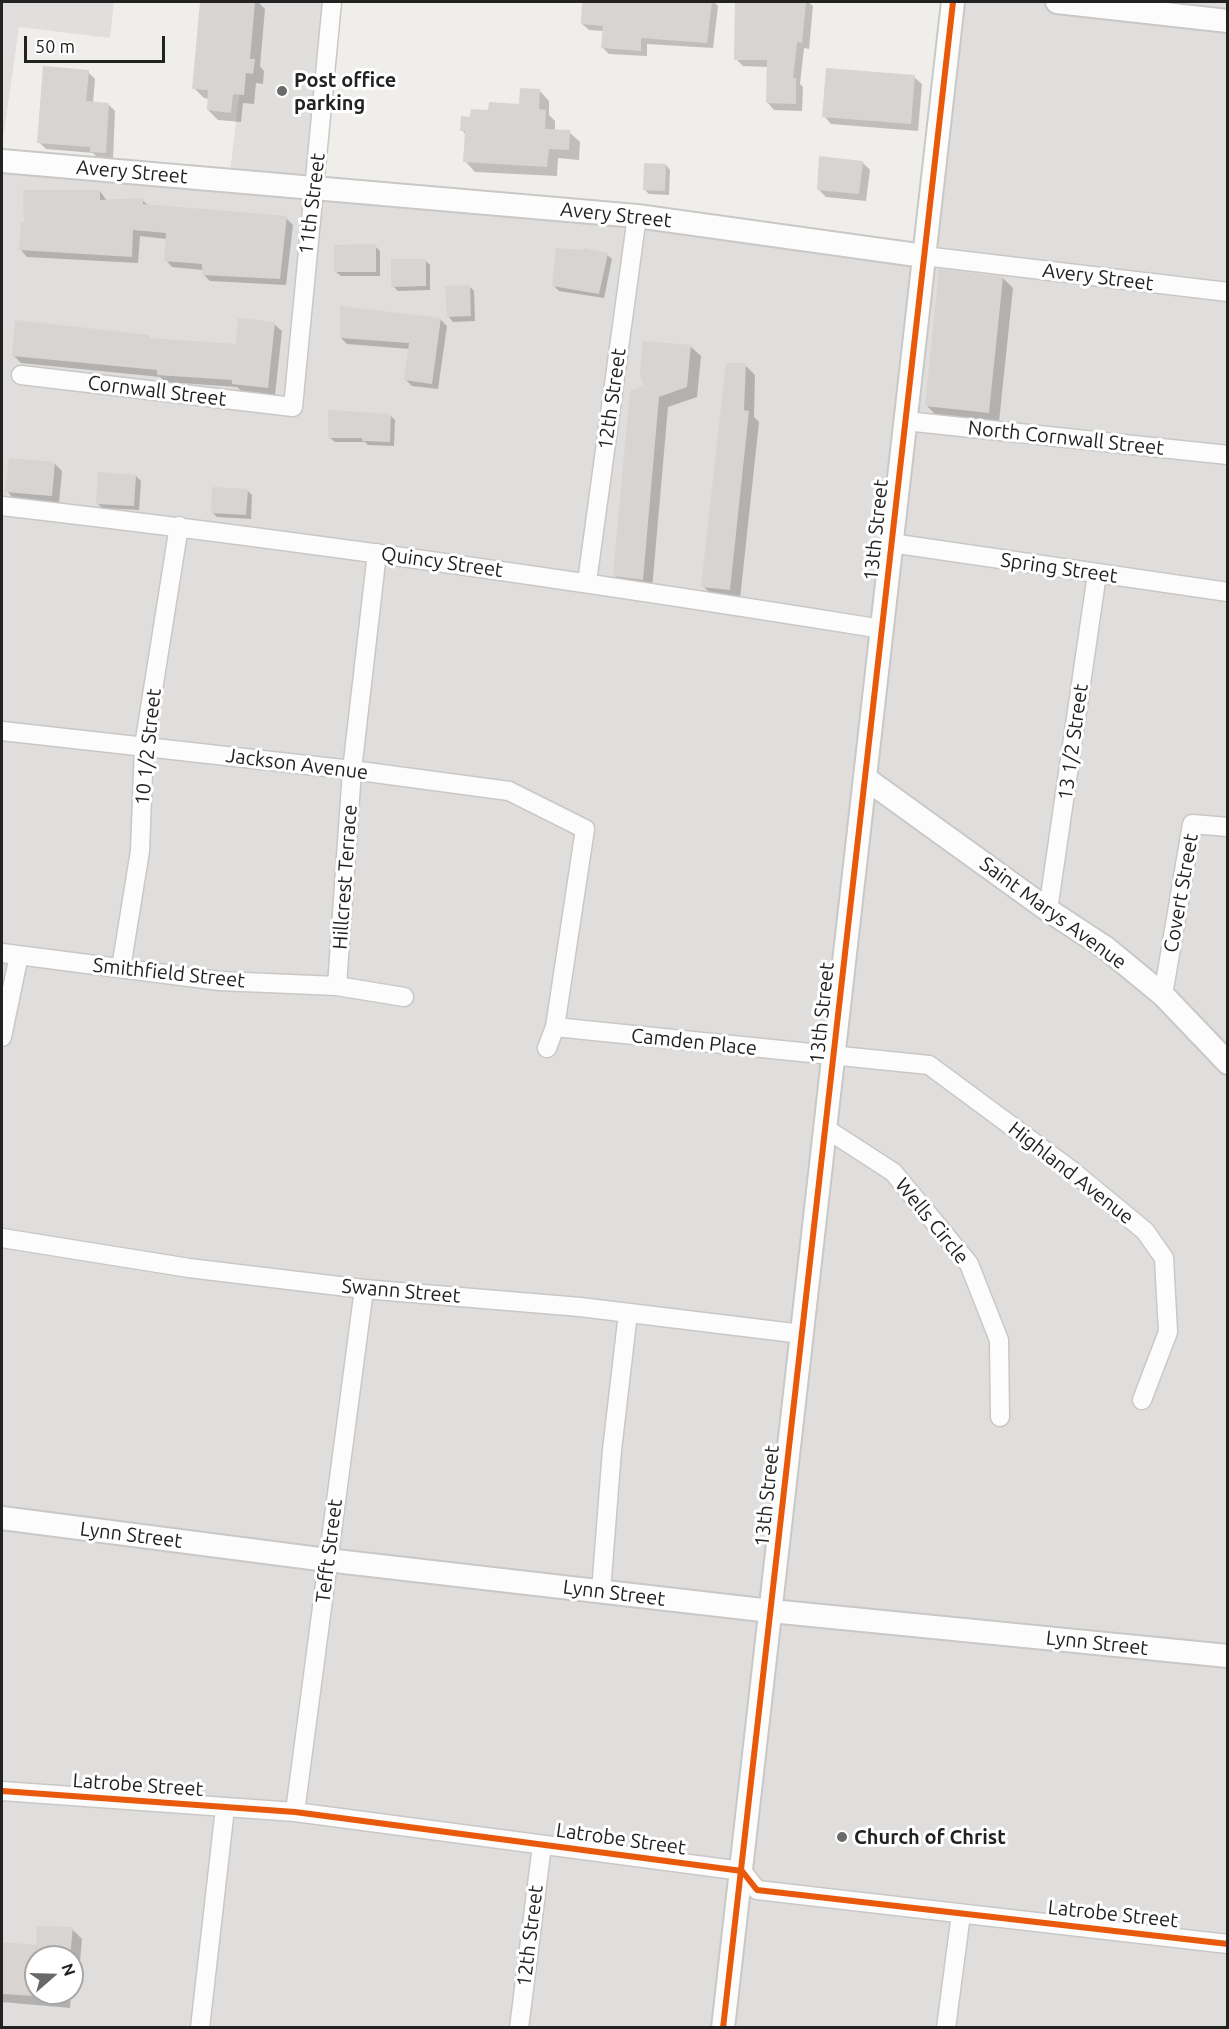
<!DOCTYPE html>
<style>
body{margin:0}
#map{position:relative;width:1229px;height:2029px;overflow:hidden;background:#f0eeeb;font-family:Ubuntu,sans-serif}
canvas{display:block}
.frame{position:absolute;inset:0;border:3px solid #222;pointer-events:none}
.north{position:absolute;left:24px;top:1945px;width:60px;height:60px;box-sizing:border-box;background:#fff;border:2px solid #a7a7a7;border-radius:50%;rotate:70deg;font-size:16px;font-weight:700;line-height:24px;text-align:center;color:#222}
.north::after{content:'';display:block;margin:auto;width:21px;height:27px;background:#6a6968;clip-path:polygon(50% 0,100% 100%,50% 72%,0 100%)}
.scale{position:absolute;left:24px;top:36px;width:141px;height:27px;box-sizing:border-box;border:3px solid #222;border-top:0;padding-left:8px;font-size:18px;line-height:21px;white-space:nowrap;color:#222;-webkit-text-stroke:4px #fff;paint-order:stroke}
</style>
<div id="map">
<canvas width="1229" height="2029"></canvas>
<div class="frame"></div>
<div class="north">N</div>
<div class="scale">50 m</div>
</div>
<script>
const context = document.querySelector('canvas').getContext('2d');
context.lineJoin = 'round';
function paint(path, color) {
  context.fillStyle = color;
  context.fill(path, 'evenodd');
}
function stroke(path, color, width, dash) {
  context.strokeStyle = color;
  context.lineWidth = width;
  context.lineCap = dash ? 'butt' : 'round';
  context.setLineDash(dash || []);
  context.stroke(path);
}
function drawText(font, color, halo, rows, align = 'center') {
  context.font = font + ' Ubuntu,sans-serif';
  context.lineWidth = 6;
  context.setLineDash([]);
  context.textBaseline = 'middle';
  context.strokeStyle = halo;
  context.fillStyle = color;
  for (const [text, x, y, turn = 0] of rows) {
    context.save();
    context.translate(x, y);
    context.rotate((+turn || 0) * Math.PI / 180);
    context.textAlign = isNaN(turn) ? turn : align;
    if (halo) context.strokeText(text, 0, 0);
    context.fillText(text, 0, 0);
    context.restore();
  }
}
paint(new Path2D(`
 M953 2H1227V2027H2V161L924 256ZM36 1957H72V1993H36Z`), '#dfdedc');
paint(new Path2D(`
 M2 2H114L110 38 19 27 3 139Z
 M250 2H333L314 189 229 181Z`), '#e0dfde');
paint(new Path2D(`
 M201 2H258L265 9 260 66 264 71 263 84 256 83 254 104 243 103 241 122 218 120 208 110 209 99 204 98 194 88Z
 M584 2H714L718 6 713 48 647 44V56L609 54 603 48 604 31 589 30 582 24Z
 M736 2H808L813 6 809 49 804 48 800 84 803 87 802 111 774 110 767 102 768 67 743 66 736 59Z
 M88 72 95 79 93 103 108 104 115 111 113 159 98 158 93 153 46 149 39 142Z
 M914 77 922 84 918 131 831 124 824 116Z
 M539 90 549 101V115L555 121V131L569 132 580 142 579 160 558 158 557 176 475 172 465 161 466 135 462 130 472 118 490 111 520 106Z
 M862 162 870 170 866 201 826 197 818 189Z
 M666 165 670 170 669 195 649 194 644 189Z
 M100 191 107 201 142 200 148 205 286 218 293 225 286 285 210 281 203 274V270L172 267 166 260 167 239 140 236 138 263 27 257 21 250Z
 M375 246 380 251V276H341L336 272Z
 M607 255 612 259 604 298 559 291 554 286Z
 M425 260 430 265V290L398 291 393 286Z
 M1003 278 1013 288 999 422 937 416 927 406Z
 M469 286 474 291 475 321 453 322 449 317Z
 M440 319 447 326 438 389 412 386 406 380 410 349 347 344 341 338Z
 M274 324 282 331 275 395 241 391 237 387 166 382 160 377 21 363 13 355 149 337 152 340 237 346Z
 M690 346 701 356 697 397 668 407 652 589 625 586 614 575 646 386Z
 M745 365 755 375 754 417 759 422 740 599 713 596 703 586Z
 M390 415 395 420 394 446 368 445 365 442H335L330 438Z
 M55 464 62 471 59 503 14 499 7 491Z
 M136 476 141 481 139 510 102 508 97 503Z
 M247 490 252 495 251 519 217 517 212 512Z
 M72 1929 82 1939 79 1973 73 1972 72 1983V1957H36V1993H71L70 2008 2 2002V1943L38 1947Z`), '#0003');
paint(new Path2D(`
 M200 2H255L250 59H255L253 74 246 73 244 95 233 94 231 113 207 110 208 90 192 89Z
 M582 2H712L707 43 641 38V51L601 48 603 26 581 24Z
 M735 2H806L802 43 797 42 793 78H796V104L766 103 767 60H734Z
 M43 66 89 70 86 101 109 103 106 153 90 152V147L37 143Z
 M826 68 915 75 911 124 822 117Z
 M520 88 540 89 539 109 546 110 545 129 570 130 569 150 549 149 547 167 463 162 465 131H460L461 116 470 117 471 109 488 110 489 102 519 104Z
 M819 156 863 161 859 194 817 190Z
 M644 163 666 164 665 191 643 190Z
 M23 190H100V200L143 198V204L287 216 280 279 202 275V264L164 261 166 233 133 230 132 257 19 250 21 221 24 222Z
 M376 244V272H334V245Z
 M556 248 584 250V248L608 253 599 294 552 286Z
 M391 259H426V286L391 287Z
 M939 269 1003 277 989 413 925 406Z
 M470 285 471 316 447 317 445 286Z
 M340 306 441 318 432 384 404 380 409 343 340 338Z
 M238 318 275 322 268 388 232 384V380L157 375V370L12 356 15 320 150 335 149 338 236 344Z
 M643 341 691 345 687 387 659 397 643 580 613 576 630 391 644 386 640 375Z
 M726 363H746L744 410 749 411 730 590 701 587Z
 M328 410 391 414 390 442 362 441V438H328Z
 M9 458 55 462 52 496 5 492Z
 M98 472 136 475 134 506 96 504Z
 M212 487 248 489 246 515 211 513Z
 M37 1926 73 1927 70 1957H36Z
 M2 1942 36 1945V1996L2 1994Z`), '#d7d4d2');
const minor = new Path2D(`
 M924 256 1228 292
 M21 375 293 407 332 2
 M905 421 1228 455
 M2 506C296 540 589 582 882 629
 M891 543 1228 592
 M587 582 637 216
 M2 731 352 770 509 791 585 829 555 1027 547 1048
 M1048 910 1097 574
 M2 953 220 981 337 986 404 997
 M121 968 140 851 144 746 179 526
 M337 986 352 770 377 553
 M1163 995 1192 824 1228 827
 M555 1027 929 1065 1071 1170 1145 1231 1164 1258 1168 1332 1142 1400
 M2 1037 19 955
 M825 1128 893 1172 969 1264 999 1340 1000 1417
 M2 1238 189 1268 364 1289 580 1307 802 1334
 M601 1591 612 1450 628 1313
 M2 1791 295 1812 742 1871 757 1890 1228 1944
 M295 1812 364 1289
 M200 2028 225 1808
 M519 2028 542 1845
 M946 2028 961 1914`);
const tertiary = new Path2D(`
 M1057 2 1228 21
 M2 161 637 216 924 256
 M865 778 1048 910 1106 948 1163 995 1228 1063
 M2 1518 327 1560 771 1611 1228 1656
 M723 2028 953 2`);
stroke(minor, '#c9c8c7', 21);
stroke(tertiary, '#c9c8c7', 26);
stroke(minor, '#fdfcfc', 18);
stroke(tertiary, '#fdfcfc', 22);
stroke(new Path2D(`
 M2 1791 295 1812 742 1871 757 1890 1228 1944
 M723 2028 953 2`), '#e8590c', 6);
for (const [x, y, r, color] of [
 [282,91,6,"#6a6968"],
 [842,1837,6,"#6a6968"]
]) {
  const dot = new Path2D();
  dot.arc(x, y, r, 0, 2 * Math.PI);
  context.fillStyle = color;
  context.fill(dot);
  stroke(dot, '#fff', 2);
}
drawText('bold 20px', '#222', '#fff', [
 ["Post office",294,80],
 ["parking",294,103],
 ["Church of Christ",854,1837]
], 'left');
drawText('20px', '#222', '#fff', [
 ["Avery Street",132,172,5],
 ["11th Street",312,204,-83],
 ["Avery Street",616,215,6],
 ["Avery Street",1098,277,7],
 ["Cornwall Street",157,391,7],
 ["12th Street",612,399,-82],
 ["North Cornwall Street",1066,438,6],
 ["13th Street",876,530,-84],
 ["Quincy Street",442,562,8],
 ["Spring Street",1059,568,8],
 ["13 1/2 Street",1073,742,-82],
 ["10 1/2 Street",148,747,-84],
 ["Jackson Avenue",297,764,7],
 ["Hillcrest Terrace",345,877,-86],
 ["Covert Street",1181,893,-80],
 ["Saint Marys Avenue",1053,913,36],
 ["Smithfield Street",169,973,6],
 ["13th Street",822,1013,-84],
 ["Camden Place",694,1042,6],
 ["Highland Avenue",1071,1173,38],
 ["Wells Circle",932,1221,51],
 ["Swann Street",401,1291,5],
 ["13th Street",767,1496,-84],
 ["Lynn Street",131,1535,7],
 ["Tefft Street",329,1551,-83],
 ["Lynn Street",614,1593,7],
 ["Lynn Street",1097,1643,6],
 ["Latrobe Street",138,1785,4],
 ["Latrobe Street",621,1839,8],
 ["Latrobe Street",1113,1914,6],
 ["12th Street",530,1936,-83]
]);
</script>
